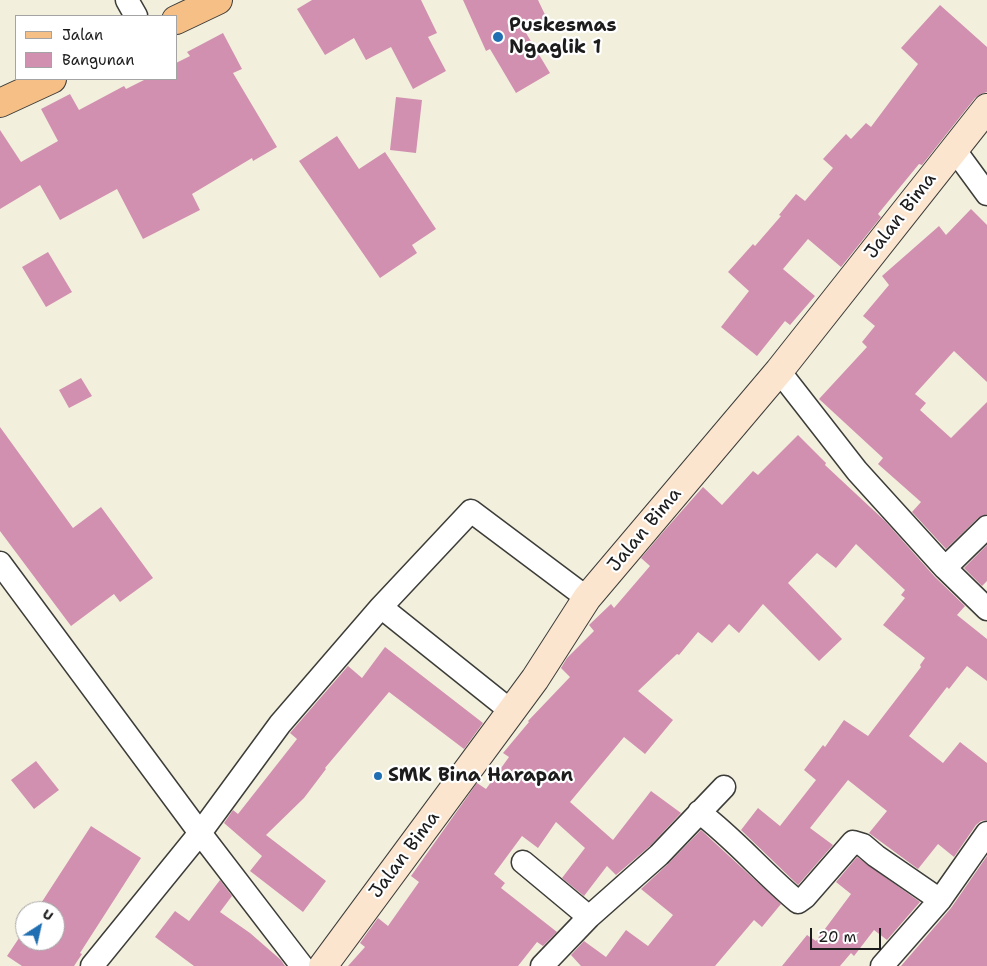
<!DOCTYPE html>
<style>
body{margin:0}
#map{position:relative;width:987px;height:966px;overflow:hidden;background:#f3efdd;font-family:"Shantell Sans",sans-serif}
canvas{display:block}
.legend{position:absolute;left:15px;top:15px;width:162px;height:65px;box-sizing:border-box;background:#fff;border:1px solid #a4a4a4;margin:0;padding:6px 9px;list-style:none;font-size:15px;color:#1c1c1c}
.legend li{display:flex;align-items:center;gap:10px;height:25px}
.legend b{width:25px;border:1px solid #a4a4a4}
.north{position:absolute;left:15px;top:901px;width:50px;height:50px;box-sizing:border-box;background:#fff;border:1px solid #a4a4a4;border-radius:50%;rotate:35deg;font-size:14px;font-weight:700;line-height:20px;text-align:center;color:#1c1c1c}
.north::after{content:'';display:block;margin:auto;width:18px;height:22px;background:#1f6fb2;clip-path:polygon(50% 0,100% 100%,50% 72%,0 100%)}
.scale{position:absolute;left:810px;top:928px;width:71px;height:22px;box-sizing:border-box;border:2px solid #1c1c1c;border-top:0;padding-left:6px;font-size:15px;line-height:18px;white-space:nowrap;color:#1c1c1c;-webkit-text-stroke:4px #fff;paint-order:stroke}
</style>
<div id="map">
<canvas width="987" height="966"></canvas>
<ul class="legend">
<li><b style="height:6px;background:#f5bf86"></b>Jalan</li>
<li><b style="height:14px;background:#d190b0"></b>Bangunan</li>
</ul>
<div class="north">U</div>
<div class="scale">20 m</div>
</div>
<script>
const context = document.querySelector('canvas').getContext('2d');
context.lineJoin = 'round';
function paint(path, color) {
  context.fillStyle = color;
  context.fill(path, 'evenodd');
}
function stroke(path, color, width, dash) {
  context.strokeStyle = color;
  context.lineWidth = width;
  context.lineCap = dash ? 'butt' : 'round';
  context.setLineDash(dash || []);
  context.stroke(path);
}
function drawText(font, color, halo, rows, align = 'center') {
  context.font = font + ' "Shantell Sans",sans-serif';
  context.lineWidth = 4.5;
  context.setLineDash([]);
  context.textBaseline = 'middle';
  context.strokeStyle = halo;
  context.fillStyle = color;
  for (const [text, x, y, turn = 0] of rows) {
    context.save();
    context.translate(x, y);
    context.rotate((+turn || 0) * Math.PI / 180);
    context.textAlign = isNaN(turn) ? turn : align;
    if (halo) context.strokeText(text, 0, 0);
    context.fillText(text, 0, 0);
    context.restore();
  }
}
paint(new Path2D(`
 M312 0H421L437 33 428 37 446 71 413 89 391 47 366 60 354 38 325 55 297 9Z
 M463 0H538L549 23 526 33 550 73 516 93 490 49 486 51Z
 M940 5 987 47V92L981 94 975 98 922 165 919 164 878 214 881 217 841 267 808 239 783 269 815 296 790 325 785 321 757 356 721 327 749 291 728 272 753 244 755 246 781 216 779 215 796 194 805 201 833 168 823 159 846 134 851 139 866 123 871 127 918 64 901 48Z
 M223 33 242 69 233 73 277 147 253 161 252 158 192 194 200 210 143 239 117 189 60 220 40 185 0 209V130L21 162 58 141 41 109 70 94 79 110 124 86 126 89 146 79H176V63L190 56 187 52Z
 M396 97 422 100 416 153 390 150Z
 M337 136 359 169 385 152 436 229 412 245 417 253 380 278 299 161Z
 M971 209 987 225V382L954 351 915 394 926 403 920 410 951 438 987 402V514L978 518 946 549 912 512 921 502 878 464 883 458 819 399 867 347 862 342 875 326 863 316 889 285 882 276 939 226 946 235Z
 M48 252 72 292 46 307 22 267Z
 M81 378 92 396 69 408 59 390Z
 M0 427 73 528 101 507 153 578 120 602 114 594 71 626 0 531Z
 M798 435 826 463 825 465 885 521 935 577 965 606 957 615 987 639V681L967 666 949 689 947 687 909 736 943 763 960 742 987 763V820L981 821 976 825 954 857 938 844 918 869 869 833 887 811 848 780 810 828 833 845 798 885 741 830 758 808 780 826 816 780 804 770 823 745 825 747 844 720 868 736 921 667 920 665 925 658 883 625 905 598 901 595 905 590 856 544 836 568 817 553 788 583 842 639 819 661 763 604 739 633 729 624 712 643 698 632 679 655 677 654 638 691 673 720 645 754 624 737 570 802 613 840 651 791 681 813 650 846 616 875 607 866 584 896 562 878 585 848 556 822 538 848 522 836 494 874 505 883 501 888 557 932 543 946 537 942 518 966H348L365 947 360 943 378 918 388 926 419 882 411 876 477 783 486 789 509 757 503 753 529 722 528 721 570 677 561 668 567 658 594 631 589 625 611 604 614 608 650 566 641 558 664 531 703 487 722 505 753 471 758 475Z
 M987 545V581L982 586 964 568Z
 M385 647 483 723 464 749 389 692 325 768 326 769 304 798 266 835 326 881 303 912 250 871 262 856 224 823 233 810 238 814 297 739 290 733 348 666 362 678Z
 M36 761 59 790 34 809 11 780Z
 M91 826 141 858 80 953 82 954 74 966H22L7 956 25 929V941H55V911H36Z
 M701 830 781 904 762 927 754 920 715 966H581L571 955 584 941 606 957 626 930 648 946 673 915 641 889 668 864Z
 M987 856V966H901L951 908Z
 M857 857 920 902 887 940 874 930 854 956 851 953 840 966H782L807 935 816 941 851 894 836 882Z
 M220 880 232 896 220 912 250 933 281 960 285 966H194L155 937 175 911 189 921Z`), '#d190b0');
const street = new Path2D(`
 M127 0 136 16
 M954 149 987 194
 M779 371 857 471 945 568 987 609
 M0 563 200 833 302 966
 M945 568 987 527
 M381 607 511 711
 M699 812C735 839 764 874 798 902L805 897 853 842 863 845 876 856 940 900
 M523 862 589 917
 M92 966 200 833 280 724 381 607 471 511 587 598
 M542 966 589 917 659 855 724 787
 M882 966 940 900 987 833`);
const secondary = new Path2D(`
 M323 966 535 679 587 598 779 371 987 108`);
const primary = new Path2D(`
 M176 20 218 0
 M0 103 52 79`);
stroke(street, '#3c3c39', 25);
stroke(secondary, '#3c3c39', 30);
stroke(primary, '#3c3c39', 30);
stroke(street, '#fff', 22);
stroke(secondary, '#fbe5cf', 28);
stroke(primary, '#f5bf86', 28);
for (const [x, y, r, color] of [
 [498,37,6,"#1f6fb2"],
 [378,776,5,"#1f6fb2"]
]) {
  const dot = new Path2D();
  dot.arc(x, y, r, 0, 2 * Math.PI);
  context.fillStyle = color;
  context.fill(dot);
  stroke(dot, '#fff', 2);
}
drawText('bold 19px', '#1c1c1c', '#fff', [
 ["Puskesmas",509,26],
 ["Ngaglik 1",509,48],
 ["SMK Bina Harapan",388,776]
], 'left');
drawText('19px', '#1c1c1c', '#fff', [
 ["Jalan Bima",901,216,-52],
 ["Jalan Bima",645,530,-50],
 ["Jalan Bima",405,855,-53]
]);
</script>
